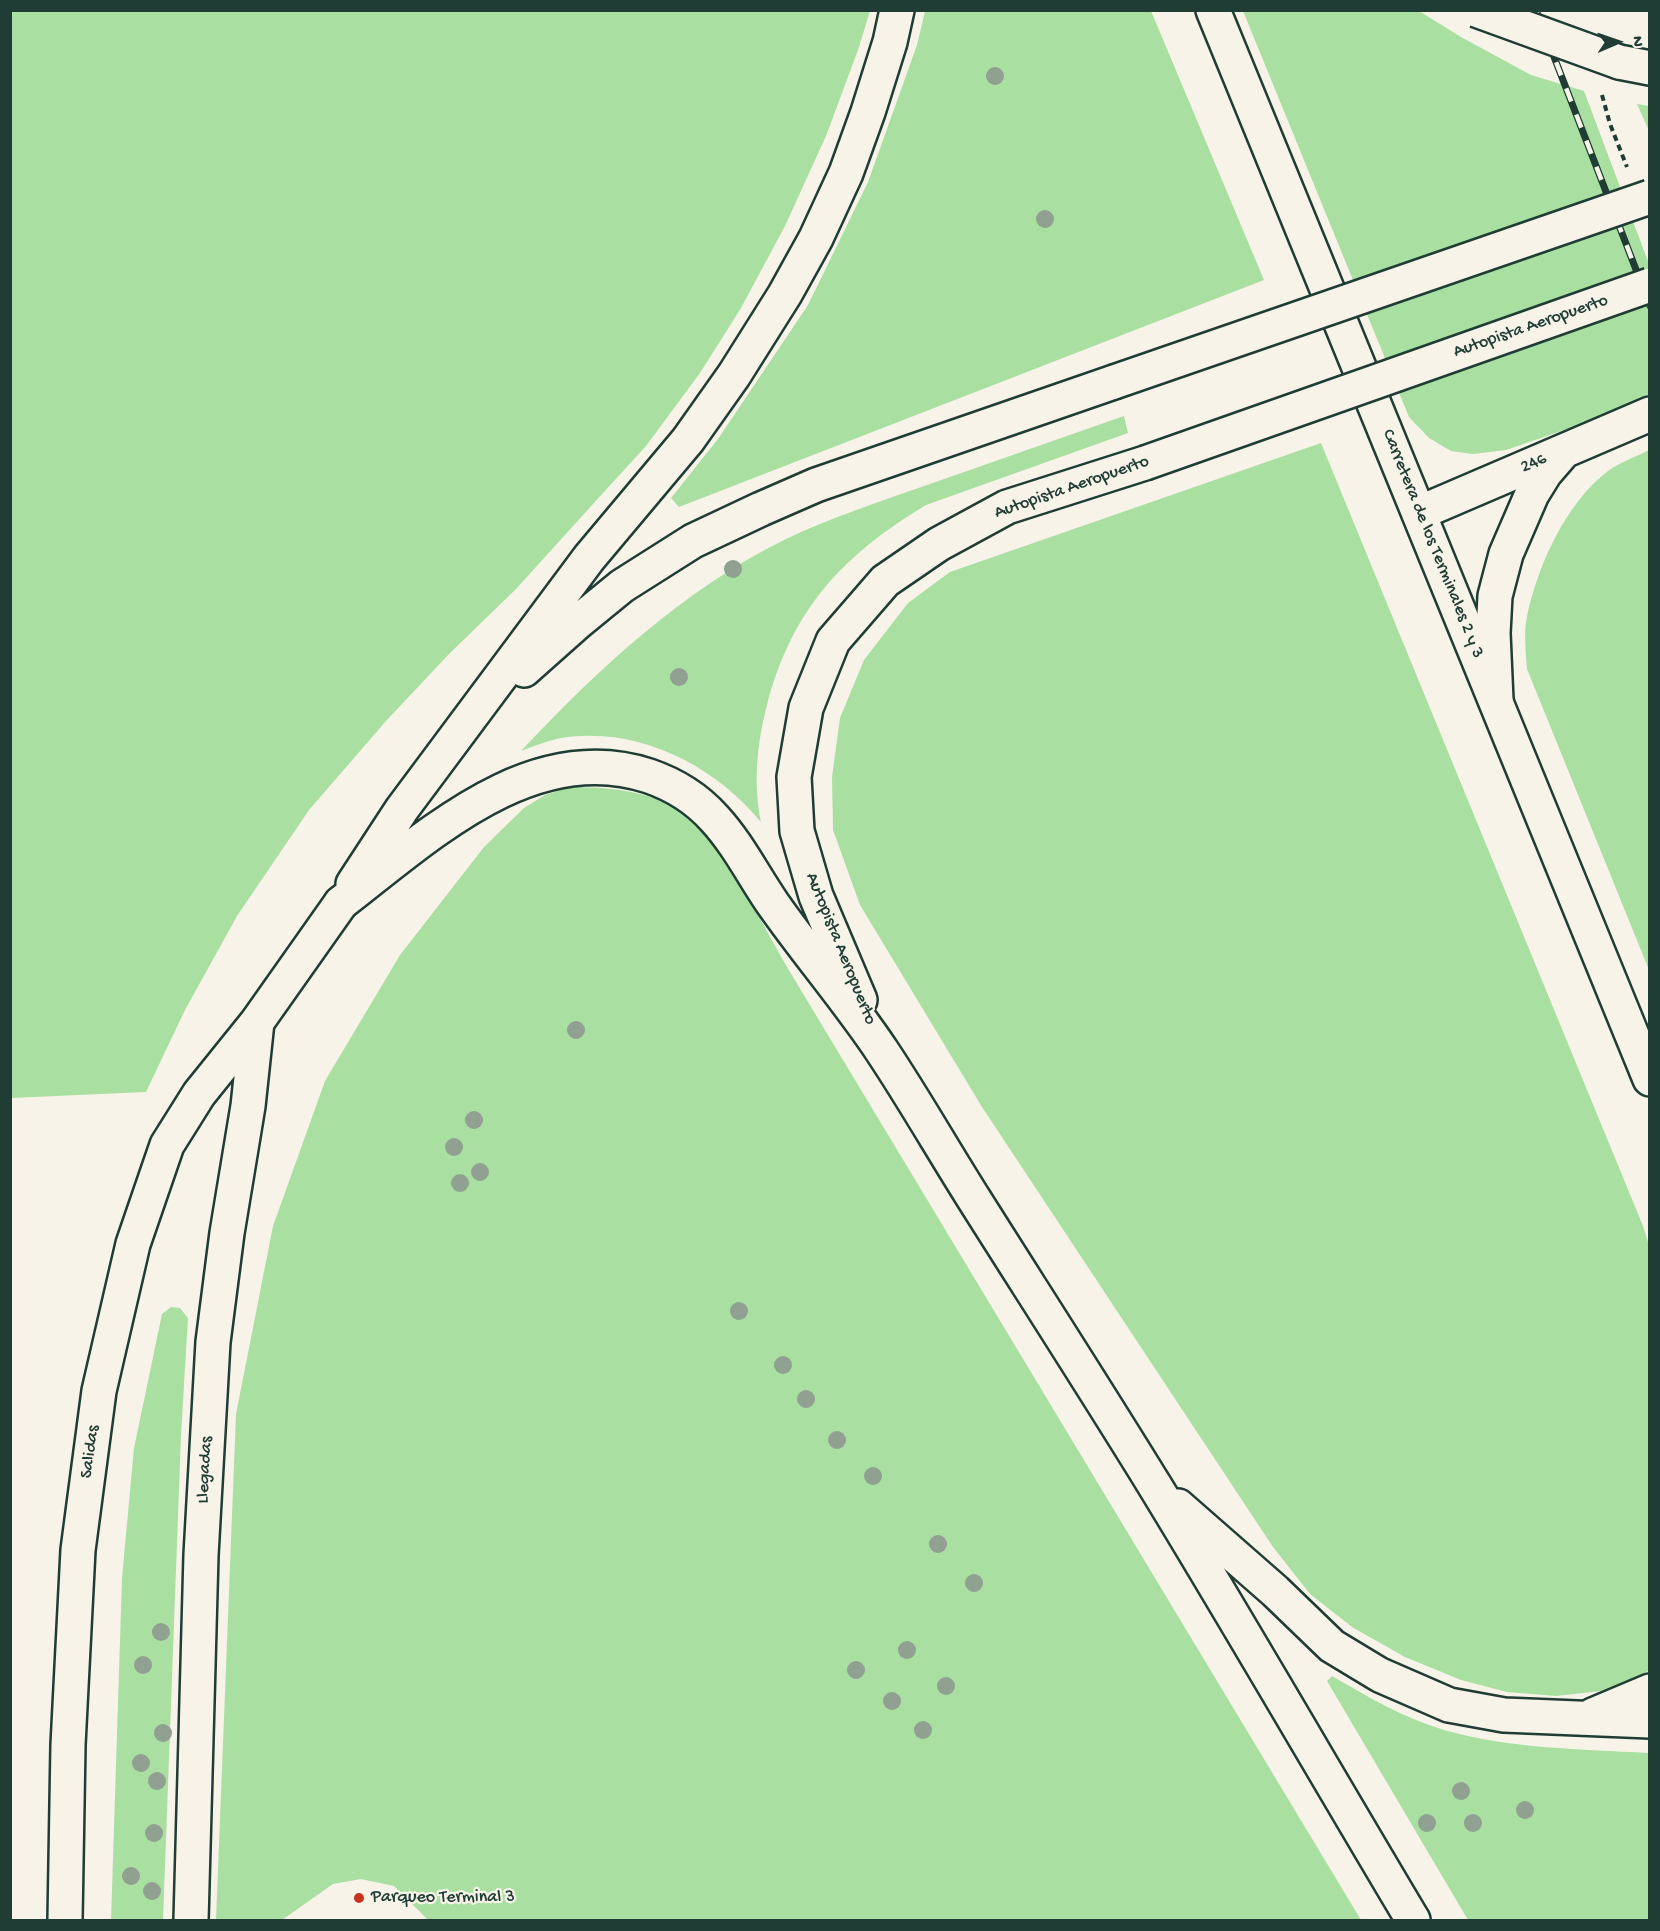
<!DOCTYPE html>
<style>
body{margin:0}
#map{position:relative;width:1660px;height:1931px;overflow:hidden;background:#f7f3e8;font-family:"Gochi Hand",sans-serif}
canvas{display:block}
.frame{position:absolute;inset:0;border:12px solid #1f3d34;pointer-events:none}
.north{position:absolute;left:1588px;top:12px;width:60px;height:60px;-webkit-text-stroke:4px #f7f3e8;paint-order:stroke;rotate:88deg;font-size:16px;font-weight:700;line-height:24px;text-align:center;color:#1f3d34}
.north::after{content:'';display:block;margin:auto;width:21px;height:27px;background:#1f3d34;clip-path:polygon(50% 0,100% 100%,50% 72%,0 100%)}
</style>
<div id="map">
<canvas width="1660" height="1931"></canvas>
<div class="frame"></div>
<div class="north">N</div>
</div>
<script>
const context = document.querySelector('canvas').getContext('2d');
context.lineJoin = 'round';
function paint(path, color) {
  context.fillStyle = color;
  context.fill(path, 'evenodd');
}
function stroke(path, color, width, dash) {
  context.strokeStyle = color;
  context.lineWidth = width;
  context.lineCap = dash ? 'butt' : 'round';
  context.setLineDash(dash || []);
  context.stroke(path);
}
function drawText(font, color, halo, rows, align = 'center') {
  context.font = font + ' "Gochi Hand",sans-serif';
  context.lineWidth = 4.5;
  context.setLineDash([]);
  context.textBaseline = 'middle';
  context.strokeStyle = halo;
  context.fillStyle = color;
  for (const [text, x, y, turn = 0] of rows) {
    context.save();
    context.translate(x, y);
    context.rotate((+turn || 0) * Math.PI / 180);
    context.textAlign = isNaN(turn) ? turn : align;
    if (halo) context.strokeText(text, 0, 0);
    context.fillText(text, 0, 0);
    context.restore();
  }
}
paint(new Path2D(`
 M10 11H870L858 50 826 136 785 226 741 308 700 373 646 446 593 504 516 589 449 654 386 721 309 810 237 916 185 1010 146 1092 11 1098Z
 M925 11H1151L1264 280 679 507 671 498 718 439 808 305 868 182 917 45Z
 M1243 11H1419L1461 37 1531 75 1584 91 1649 264V401L1506 450 1473 454 1451 451 1429 438 1409 417Z
 M1637 104 1649 106V131Z
 M1124 416 1128 433 926 505C843 555 792 609 767 705 757 743 753 784 761 822 713 764 637 726 561 738 547 741 534 746 521 751 598 669 684 589 786 539 832 517 879 502 927 485 993 462 1058 439 1124 416Z
 M1321 443 1643 1226 1649 1245V1670L1644 1674 1601 1691 1556 1696 1507 1692 1461 1680 1405 1657 1352 1627 1310 1594 1273 1547 982 1107 860 905 833 830 832 777 840 718 864 660 908 603 950 572Z
 M1649 450V970L1527 669C1526 654 1524 637 1526 622 1535 571 1565 503 1608 471 1620 462 1636 457 1649 450Z
 M570 787C607 787 645 790 678 809 713 828 730 865 749 898 761 921 774 944 787 967L1361 1920H428L394 1886 361 1879 333 1884 282 1920H216L236 1414 273 1226 325 1081 400 955 484 847 524 808 545 795Z
 M171 1307 180 1308 188 1318 181 1435 163 1920H111L122 1578 134 1448 162 1314Z
 M1332 1676C1368 1697 1404 1718 1444 1730 1510 1749 1581 1749 1649 1753V1920H1468L1327 1681Z`), '#aadfa2');
const tertiary = new Path2D(`
 M1419 513 1650 414
 M1496 700 1493 633 1495 596 1506 554 1532 494 1545 473 1564 451`);
const secondary = new Path2D(`
 M65 1920 68 1745 78 1550 99 1391 133 1244 167 1145 199 1094 257 1022 341 903
 M191 1920 201 1555 213 1342 227 1233 248 1106 257 1022`);
const primary = new Path2D(`
 M1213 10 1650 1079`);
const trunk = new Path2D(`
 M1619 62 1650 68
 M524 670 578 622 622 586 693 541 761 509 816 485 1114 382
 M353 884 402 809 589 558 688 440 734 375 785 294 816 238 846 173 868 112 890 42 897 10
 M341 903C427 837 531 737 649 776 675 785 696 798 714 818 738 844 753 875 773 904 808 954 848 1000 882 1051 914 1099 943 1150 974 1199 1034 1294 1096 1390 1155 1486 1243 1630 1327 1776 1413 1920
 M860 1000 816 896 797 831 794 777 806 708 833 641 885 581 939 544 1007 507 1145 463
 M1178 1506 1275 1591 1332 1646 1380 1675 1449 1705 1504 1715 1650 1721
 M1593 1715 1650 1691`);
stroke(tertiary, '#1f3d34', 38);
stroke(secondary, '#1f3d34', 38);
stroke(primary, '#1f3d34', 38);
stroke(trunk, '#1f3d34', 38);
stroke(new Path2D(`
 M1602 95 1610 124 1627 167`), '#1f3d34', 4, [6, 4.5]);
stroke(tertiary, '#f7f3e8', 33);
stroke(secondary, '#f7f3e8', 33);
stroke(primary, '#f7f3e8', 33);
stroke(trunk, '#f7f3e8', 33);
const rail = new Path2D(`
 M1536 10 1650 306`);
stroke(rail, '#1f3d34', 7);
stroke(rail, '#f7f3e8', 4.5, [14]);
const trunkBridge = new Path2D(`
 M1476 10 1619 62
 M1114 382 1650 197
 M1145 463 1650 285`);
stroke(trunkBridge, '#1f3d34', 38, []);
stroke(trunkBridge, '#f7f3e8', 33);
context.fillStyle = '#90a091';
for (const [x, y] of [
 [995,76],
 [1045,219],
 [733,569],
 [679,677],
 [576,1030],
 [474,1120],
 [454,1147],
 [480,1172],
 [460,1183],
 [739,1311],
 [783,1365],
 [806,1399],
 [837,1440],
 [873,1476],
 [938,1544],
 [974,1583],
 [161,1632],
 [907,1650],
 [143,1665],
 [856,1670],
 [946,1686],
 [892,1701],
 [923,1730],
 [163,1733],
 [141,1763],
 [157,1781],
 [1461,1791],
 [1525,1810],
 [1427,1823],
 [1473,1823],
 [154,1833],
 [131,1876],
 [152,1891]
]) {
  context.beginPath();
  context.arc(x, y, 9, 0, 2 * Math.PI);
  context.fill();
}
for (const [x, y, r, color] of [
 [359,1898,6,"#c8321e"]
]) {
  const dot = new Path2D();
  dot.arc(x, y, r, 0, 2 * Math.PI);
  context.fillStyle = color;
  context.fill(dot);
  stroke(dot, '#f7f3e8', 2);
}
drawText('18px', '#1f3d34', '#f7f3e8', [
 ["Autopista Aeropuerto",1531,327,-19],
 ["246",1534,464,-23],
 ["Autopista Aeropuerto",1072,488,-19],
 ["Carretera de los Terminales 2 y 3",1432,544,68],
 ["Autopista Aeropuerto",840,949,68],
 ["Salidas",91,1452,-82],
 ["Llegadas",206,1470,-87]
]);
drawText('18px', '#1f3d34', '#f7f3e8', [
 ["Parqueo Terminal 3",371,1898]
], 'left');
</script>
